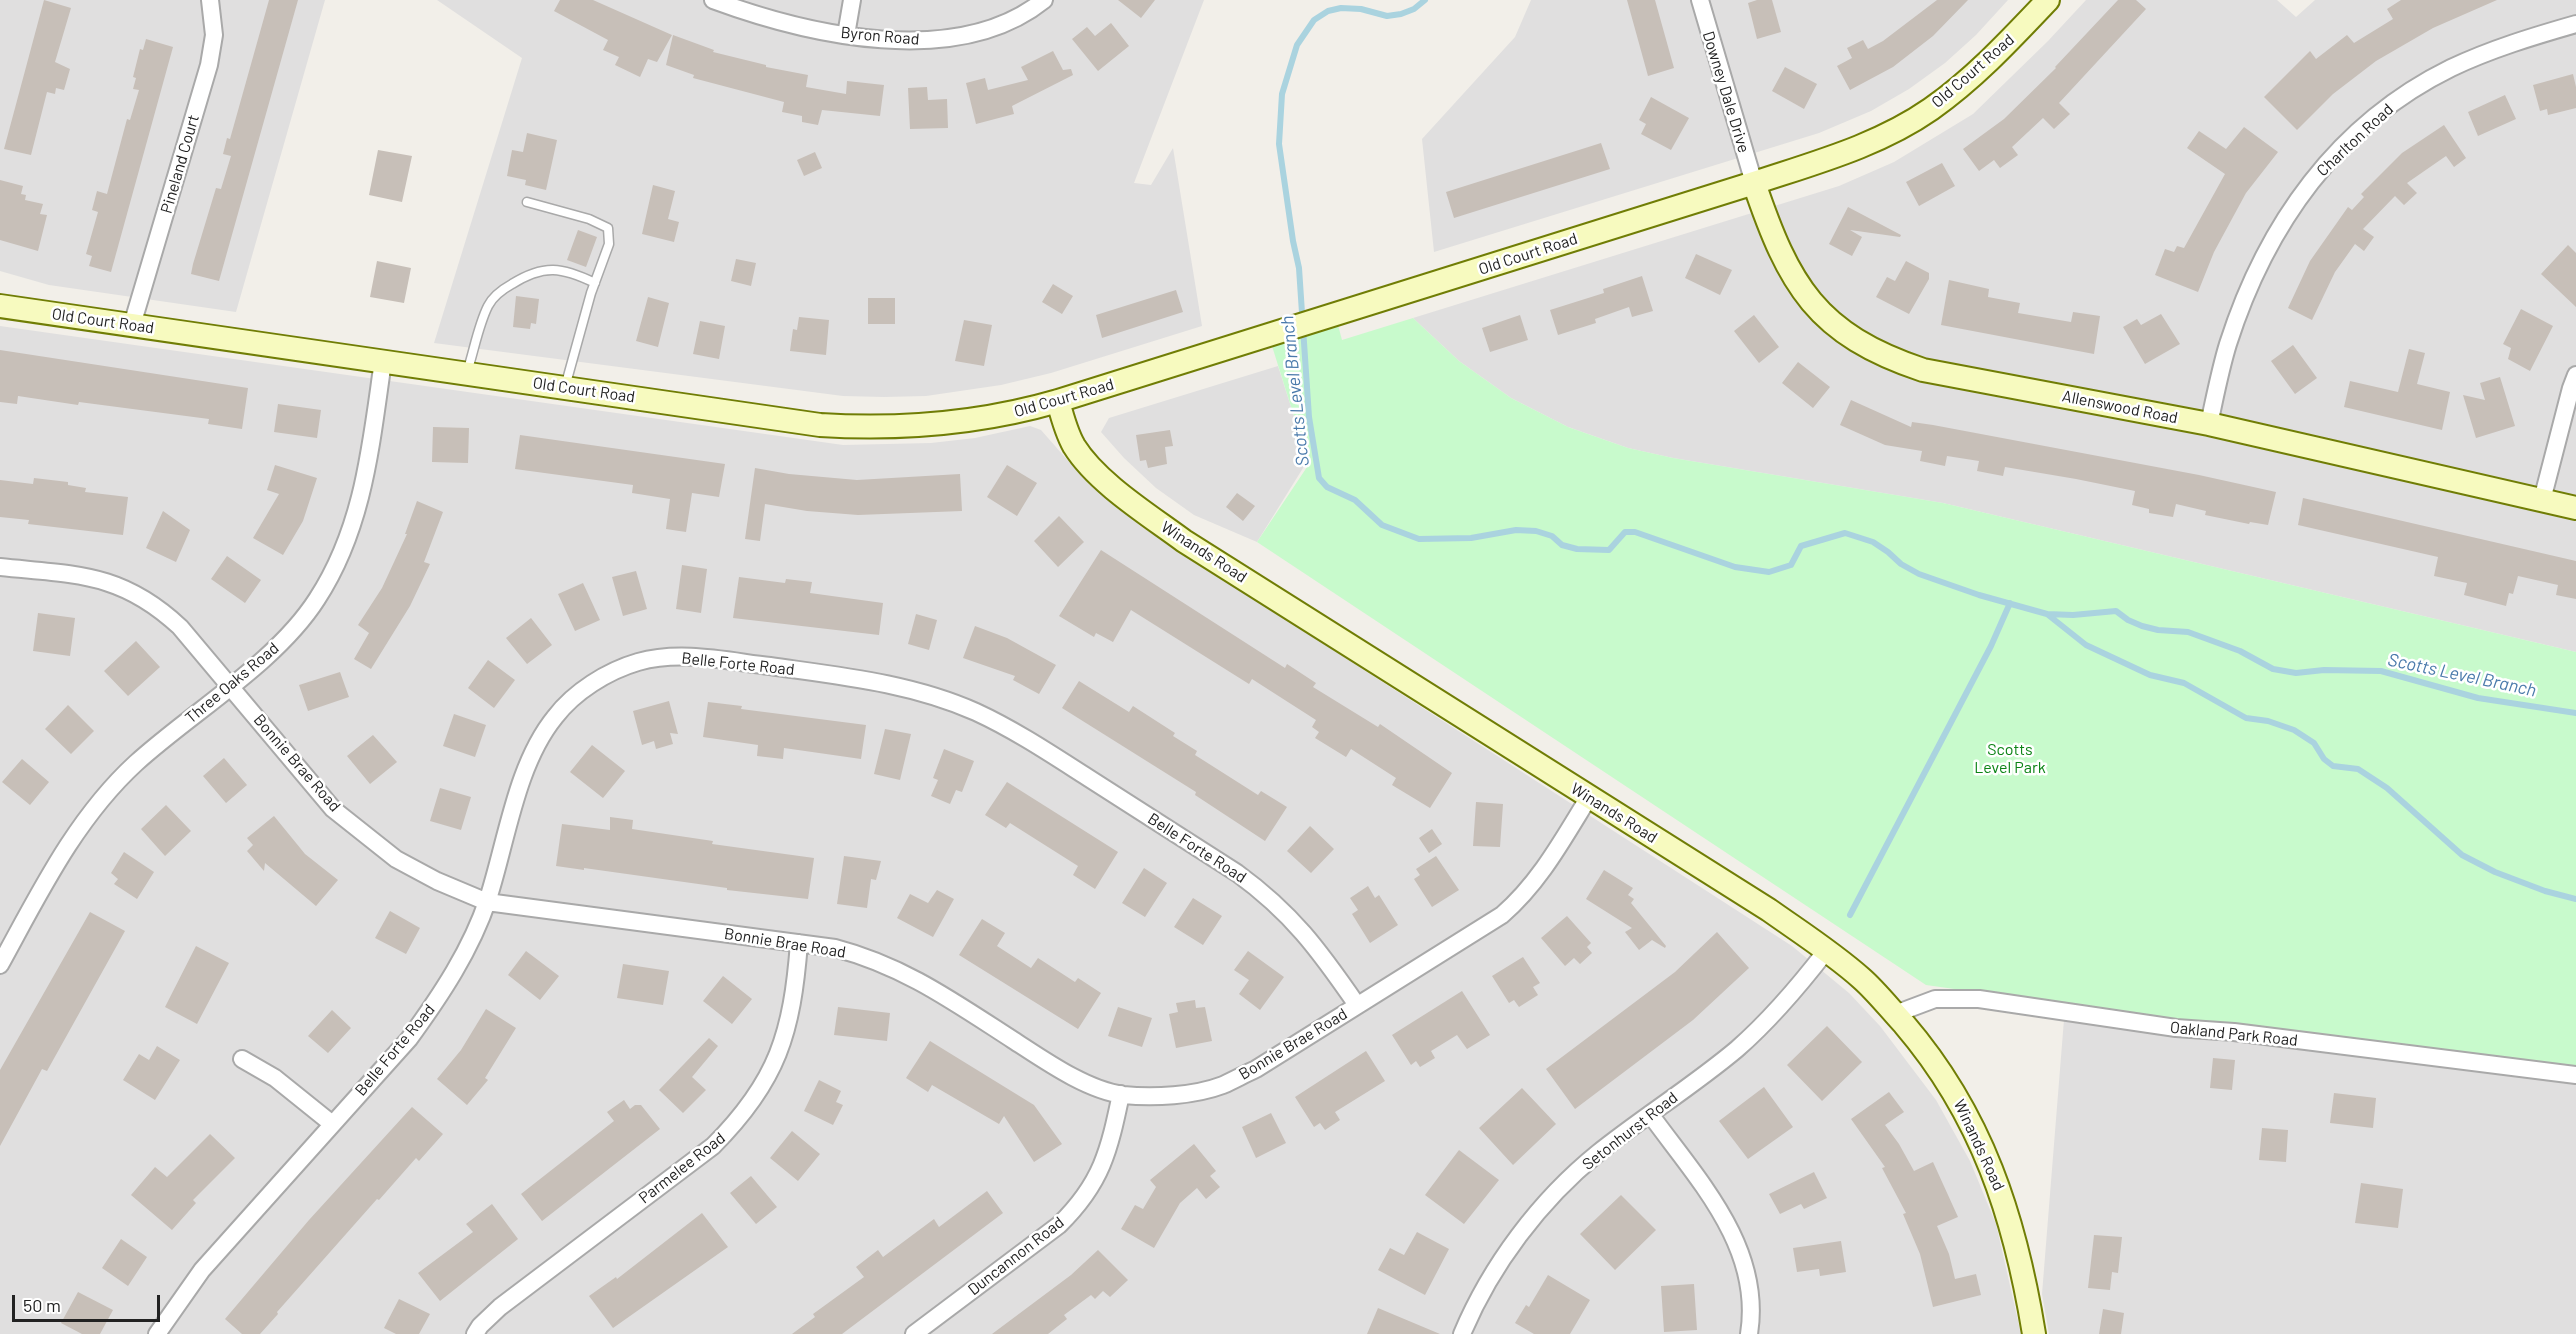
<!DOCTYPE html>
<style>
body{margin:0}
#map{position:relative;width:2576px;height:1334px;overflow:hidden;background:#f2efe9;font-family:Barlow,sans-serif}
canvas{display:block}
.scale{position:absolute;left:12px;top:1295px;width:148px;height:27px;box-sizing:border-box;border:3px solid #222;border-top:0;padding-left:8px;font-size:18px;line-height:21px;white-space:nowrap;color:#222;-webkit-text-stroke:4px #fff;paint-order:stroke}
</style>
<div id="map">
<canvas width="2576" height="1334"></canvas>
<div class="scale">50 m</div>
</div>
<script>
const context = document.querySelector('canvas').getContext('2d');
context.lineJoin = 'round';
function paint(path, color) {
  context.fillStyle = color;
  context.fill(path, 'evenodd');
}
function stroke(path, color, width, dash) {
  context.strokeStyle = color;
  context.lineWidth = width;
  context.lineCap = dash ? 'butt' : 'round';
  context.setLineDash(dash || []);
  context.stroke(path);
}
function drawText(font, color, halo, rows, align = 'center') {
  context.font = font + ' Barlow,sans-serif';
  context.lineWidth = 5;
  context.setLineDash([]);
  context.textBaseline = 'middle';
  context.strokeStyle = halo;
  context.fillStyle = color;
  for (const [text, x, y, turn = 0] of rows) {
    context.save();
    context.translate(x, y);
    context.rotate((+turn || 0) * Math.PI / 180);
    context.textAlign = isNaN(turn) ? turn : align;
    if (halo) context.strokeText(text, 0, 0);
    context.fillText(text, 0, 0);
    context.restore();
  }
}
paint(new Path2D(`
 M0 0H325L236 312 49 285 0 271Z
 M437 0H1204L1134 183 1151 185 1173 148 1202 326 1051 373 1001 385 926 396 884 397 843 396 434 343 522 58Z
 M1531 0H2008L1976 35 1945 63 1909 89 1871 111 1819 133 1434 252 1422 139 1515 37Z
 M2086 0H2277L2296 17 2315 0H2576V652L1943 503 1673 458 1628 448 1568 427 1511 398 1459 361 1413 318 1839 186 1894 162 1973 114 2048 41Z
 M0 326 843 445 931 443 975 438 1030 426 1041 430 1077 471 1139 525 1792 946 1849 993 1880 1026 1936 1100 1970 1161 1996 1224 2021 1334H0Z
 M1278 366 1308 460 1257 542 1194 515 1156 488 1124 458 1101 432 1109 418Z
 M2065 1007 2576 1070V1334H2049L2042 1294Z`), '#e0dfdf');
paint(new Path2D(`
 M1413 318 1459 361 1511 398 1568 427 1628 448 1673 458 1943 503 2576 652V1070L2233 1028 1926 985 1257 542 1309 464 1272 346 1338 325 1342 340Z`), '#c8facc');
stroke(new Path2D(`
 M1425 0 1414 9 1401 14 1387 16 1361 9 1341 8 1328 11 1314 20 1297 45 1282 94 1279 144 1293 241 1299 268 1309 417 1319 478 1327 487 1355 500 1382 525 1419 539 1471 538 1516 530 1536 531 1552 536 1562 545 1577 549 1609 550 1625 532H1635L1735 567 1769 572 1791 565 1801 546 1845 533 1873 542 1888 552 1901 564 1919 574 1979 595 2047 614 2073 615 2116 611 2128 620 2142 626 2158 630 2188 632 2240 651 2273 669 2296 673 2324 670 2381 671 2478 698 2576 713
 M2047 614 2086 645 2150 675 2184 683 2246 718 2268 721 2294 730 2314 743 2324 759 2333 766 2358 769 2387 788 2462 855 2495 872 2545 891 2576 899
 M1850 915 1991 646 2010 603`), '#aad3df', 6);
paint(new Path2D(`
 M44 0 71 8 55 62 70 69 64 90 56 88 55 94 47 92 31 155 4 149Z
 M269 0H298L219 281 191 274 193 264 216 188 221 189 231 156 223 154 227 138 230 139Z
 M560 0H593L672 35 657 62 648 59 640 77 615 65 619 57 603 50 608 40 554 11Z
 M1118 0H1155L1141 18Z
 M1627 0H1655L1674 68 1648 76Z
 M1757 0H1772L1781 32 1757 39 1748 3Z
 M1937 0H1968L1933 36 1893 67 1850 90 1837 66 1852 58 1847 48 1863 40 1868 49 1883 41Z
 M2118 0H2136L2146 9 2059 103 2070 114 2054 129 2043 118 2012 147 2018 155 2000 168 1994 160 1979 171 1963 149 2004 119 2056 68 2055 67Z
 M2401 0H2497L2433 28 2376 61 2333 94 2297 130 2264 97 2310 51 2316 59 2347 35 2354 43 2393 19 2387 9Z
 M1111 23 1129 46 1098 71 1072 39 1087 27 1095 36Z
 M673 35 714 50 713 52 766 65V67L808 75 806 87 846 94 847 81 884 85 880 116 822 110 818 125 802 122V116L782 112 784 102 693 78 694 75 666 65Z
 M146 39 173 47 111 272 89 266 92 256 86 254 98 212 92 210 97 191 107 194 127 119 130 120 139 90 133 89 136 78 133 77 140 49 143 50Z
 M1053 51 1063 70 1071 69 1073 75 1012 106 1014 114 976 124 966 83 985 78 988 90 1028 80 1021 67Z
 M1785 67 1817 84 1804 109 1772 91Z
 M2573 74 2576 87V108L2548 115 2547 109 2540 111 2533 85Z
 M927 87 928 100 947 99 948 128 910 129 908 88Z
 M2505 95 2516 119 2478 136 2468 112Z
 M1651 97 1689 118 1671 150 1641 134 1646 124 1639 120Z
 M2444 125 2466 158 2454 167 2446 156 2407 183 2417 193 2404 205 2395 196 2363 229 2374 237 2364 251 2355 244 2335 272 2312 320 2288 308 2310 261 2348 207 2352 210 2364 197 2361 194 2402 153Z
 M2244 127 2278 152 2246 193 2214 252 2198 292 2155 275 2165 249 2174 252 2177 246 2184 248 2225 174 2187 148 2199 131 2226 149Z
 M527 133 557 140 546 190 525 185 526 180 507 176 512 150 523 152Z
 M1601 143 1610 169 1454 218 1446 192Z
 M378 150 412 156 402 202 369 195Z
 M815 152 822 168 804 176 797 160Z
 M1942 163 1955 186 1919 206 1906 182Z
 M0 180 23 186 21 194 26 195 25 200 43 204 40 214 47 215 38 251 0 240Z
 M653 185 675 191 668 219 679 222 674 242 642 234Z
 M1848 207 1901 235 1900 237 1850 230 1862 237 1852 256 1829 244Z
 M578 230 597 237 586 267 567 260Z
 M2568 245 2576 253V307L2541 274Z
 M1696 254 1732 270 1720 295 1685 278Z
 M736 259 756 263 751 286 731 281Z
 M377 261 411 268 404 303 370 297Z
 M1906 261 1929 273V279L1909 314 1876 297 1887 277 1895 281Z
 M1642 276 1653 311 1632 317 1629 307 1595 319 1596 323 1558 335 1550 310 1604 293 1603 289Z
 M1949 280 1989 289 1988 297 2020 303 2018 313 2071 322 2073 312 2100 316 2094 354 1941 325Z
 M1053 284 1073 296 1062 314 1042 302Z
 M1176 290 1183 312 1102 338 1096 315Z
 M516 296 539 299 536 324 531 323 530 329 513 327Z
 M648 297 669 303 658 347 636 341Z
 M868 298H895V324H868Z
 M2521 309 2553 326 2530 371 2508 359 2511 348 2503 344Z
 M2161 314 2180 344 2145 364 2123 327 2137 319 2141 325Z
 M1520 315 1528 340 1490 352 1482 328Z
 M1754 315 1779 347 1759 363 1734 331Z
 M799 317 829 320 826 355 790 351 793 329 797 330Z
 M964 320 992 325 984 366 955 361Z
 M700 321 725 326 719 359 693 354Z
 M2293 345 2317 378 2295 394 2271 361Z
 M2409 349 2425 353 2417 384 2450 392 2442 430 2344 407 2350 381 2398 392Z
 M0 350 248 388 242 429 208 424 209 419 79 402 78 405 18 396 17 404 0 402Z
 M1798 362 1830 387 1813 408 1782 383Z
 M2500 377 2515 426 2476 438 2463 395 2485 400 2480 383Z
 M1851 400 1911 427 1912 422 1933 425 2199 475 2276 492 2268 525 2250 522 2249 524 2205 515 2206 511 2176 504 2173 517 2149 513V509L2132 505 2135 491 2076 479 2005 467 2003 476 1977 471 1979 461 1947 456 1945 466 1920 461 1922 451 1885 445 1840 425Z
 M278 404 321 410 317 438 274 432Z
 M433 427 469 428 468 463 432 462Z
 M1170 430 1173 446 1165 447 1167 464 1148 468 1146 460 1140 461 1136 435Z
 M520 435 725 464 719 497 692 493 686 532 666 529 670 499 632 493 633 485 515 469Z
 M275 465 317 478 303 521 283 555 253 538 279 494 267 490Z
 M1007 465 1037 483 1017 516 987 497Z
 M755 468 789 474 857 480 960 474 962 511 858 515 807 511 765 504 760 541 745 539Z
 M34 478 68 482V485L86 488 85 492 128 497 123 535 28 524 29 520 0 517V480L33 484Z
 M1237 493 1255 506 1243 521 1226 507Z
 M2303 498 2576 561V599L2556 595 2558 585 2518 576 2513 594 2509 593 2506 606 2464 595 2467 583 2434 576 2438 557 2298 525Z
 M417 501 443 512 424 562 430 564 410 606 371 669 354 659 369 633 358 625 382 588 407 534H405Z
 M163 511 190 530 176 562 146 548Z
 M1059 516 1084 542 1058 567 1034 541Z
 M1101 550 1285 668 1287 664 1316 683 1313 687 1378 727 1380 724 1452 773 1430 808 1392 785 1396 778 1351 749 1346 757 1315 738 1319 732 1312 727 1316 720 1252 679 1249 684 1131 610 1113 642 1096 633 1094 637 1059 616Z
 M227 556 261 580 245 603 211 579Z
 M682 565 707 569 701 613 676 609Z
 M636 571 647 609 623 616 612 577Z
 M739 577 785 583 786 579 812 582 810 593 883 603 879 635 733 618Z
 M583 583 600 620 575 631 558 594Z
 M38 613 75 618 70 656 33 651Z
 M916 614 937 620 929 650 908 644Z
 M531 618 552 645 527 664 506 638Z
 M975 626 1007 638 1056 665 1039 694 1013 680 1015 676 963 658Z
 M136 641 160 667 128 696 104 671Z
 M488 660 515 680 494 708 468 688Z
 M340 672 349 697 308 711 299 685Z
 M1079 681 1129 712 1133 706 1175 733 1173 736 1197 751 1195 755 1258 795 1261 791 1287 807 1265 841 1195 795 1196 792 1062 708Z
 M669 701 678 734 670 733 673 744 656 749 654 741 642 745 633 711Z
 M708 702 742 706 741 709 866 725 861 759 784 748 783 759 757 756 758 745 703 737Z
 M68 705 94 731 71 754 45 729Z
 M454 714 486 725 475 757 443 746Z
 M885 729 911 734 900 780 874 774Z
 M373 735 397 762 370 784 347 756Z
 M592 745 625 771 603 798 570 772Z
 M944 749 974 761 962 792 956 790 950 804 931 796 938 780 933 778Z
 M224 758 247 785 226 803 203 776Z
 M22 759 49 782 30 805 2 782Z
 M1007 782 1118 852 1095 889 1073 875 1078 866 1010 823 1006 828 985 815Z
 M440 788 471 797 461 830 430 821Z
 M1476 802 1503 804 1500 847 1473 846Z
 M166 805 191 831 165 856 141 829Z
 M274 816 305 854 338 880 316 906 265 863 264 871 247 851 253 845 247 838Z
 M610 817 633 820 632 829 713 841 712 844 814 858 808 899 727 890V888L584 868V870L556 866 562 824 610 830Z
 M1310 826 1334 849 1311 873 1287 851Z
 M1432 829 1442 844 1429 853 1419 838Z
 M124 852 154 872 137 899 114 884 118 879 111 873Z
 M844 856 881 861 876 880 871 879 867 908 837 904Z
 M1436 856 1459 890 1432 907 1414 879 1420 875 1416 869Z
 M1144 868 1167 883 1145 917 1122 903Z
 M1604 870 1633 888 1628 895 1634 899 1631 903 1666 946 1665 948 1652 940 1639 950 1625 932 1632 928 1586 899Z
 M1368 886 1375 898 1379 895 1398 925 1370 943 1352 914 1358 910 1350 898Z
 M937 890 954 899 933 937 897 918 910 894 928 903Z
 M1193 898 1222 916 1203 945 1174 927Z
 M390 911 420 928 406 954 375 938Z
 M90 912 125 931 47 1071 42 1069 0 1146V1070Z
 M1567 916 1591 943 1587 947 1592 953 1580 964 1574 958 1565 966 1541 938Z
 M982 919 1005 933 997 946 1031 968 1038 958 1075 982 1078 978 1101 993 1078 1029 959 955Z
 M1717 932 1749 968 1693 1020 1575 1109 1546 1069 1675 972Z
 M196 946 229 963 197 1024 165 1007Z
 M526 951 559 976 540 1000 508 975Z
 M1248 951 1284 977 1260 1010 1239 994 1249 980 1234 970Z
 M1523 957 1540 983 1533 987 1538 995 1519 1007 1514 1000 1509 1003 1492 976Z
 M623 964 669 971 663 1005 617 998Z
 M723 976 752 999 732 1024 703 1001Z
 M1462 991 1490 1035 1467 1049 1457 1035 1431 1051 1435 1058 1420 1067 1416 1061 1411 1065 1392 1035Z
 M1195 1000 1196 1008 1205 1007 1212 1041 1176 1048 1169 1014 1178 1012 1176 1003Z
 M838 1007 890 1013 887 1041 834 1035Z
 M1118 1007 1152 1018 1142 1047 1108 1036Z
 M486 1009 516 1028 485 1078 488 1080 467 1105 437 1079 461 1050Z
 M332 1010 351 1028 328 1053 308 1036Z
 M1827 1026 1862 1062 1822 1101 1787 1065Z
 M709 1038 718 1046 692 1077 706 1090 683 1113 659 1090Z
 M930 1041 1034 1105 1062 1144 1034 1162 1004 1116 999 1124 932 1085 928 1092 906 1078Z
 M157 1046 180 1060 155 1100 123 1080 139 1054 149 1060Z
 M1366 1051 1385 1081 1335 1112 1340 1120 1325 1130 1320 1123 1314 1127 1295 1097Z
 M2213 1058 2235 1060 2232 1090 2210 1088Z
 M819 1080 841 1091 836 1102 843 1105 833 1125 804 1111Z
 M1764 1087 1793 1127 1748 1159 1719 1121Z
 M1522 1088 1556 1124 1513 1165 1479 1128Z
 M1889 1092 1904 1112 1885 1125 1899 1144 1914 1171 1933 1162 1958 1217 1937 1226 1949 1254 1955 1279 1976 1274 1981 1295 1933 1307 1920 1254 1903 1214 1906 1213 1882 1168 1885 1167 1851 1119Z
 M2334 1093 2376 1098 2373 1128 2330 1123Z
 M624 1100 630 1109 635 1105H641L660 1129 542 1221 521 1194 614 1121 607 1112Z
 M412 1107 443 1134 419 1161 416 1158 379 1200 377 1199 277 1312 278 1314 260 1334H242L225 1319 309 1220Z
 M1271 1113 1286 1143 1256 1158 1242 1127Z
 M2262 1128 2288 1130 2286 1162 2259 1160Z
 M792 1131 820 1154 798 1181 770 1158Z
 M210 1134 235 1158 193 1200 196 1203 172 1230 131 1195 155 1167 167 1177Z
 M1194 1144 1216 1171 1210 1176 1220 1187 1206 1199 1197 1188 1180 1203 1154 1248 1121 1229 1135 1205 1143 1209 1156 1187 1150 1180Z
 M1459 1150 1499 1180 1464 1224 1425 1195Z
 M1814 1172 1827 1198 1804 1209 1801 1204 1780 1214 1769 1194Z
 M751 1176 777 1207 756 1224 730 1193Z
 M2361 1183 2403 1189 2398 1228 2355 1223Z
 M987 1191 1003 1213 842 1334H792L815 1317 813 1314 864 1277 856 1267 878 1250 883 1257 934 1219 939 1227Z
 M1621 1195 1656 1230 1615 1270 1580 1234Z
 M492 1204 518 1239 440 1301 418 1273 473 1232 466 1224Z
 M702 1213 728 1247 613 1328 589 1296 616 1277 617 1279Z
 M1417 1232 1449 1249 1425 1295 1378 1270 1390 1248 1404 1255Z
 M2094 1235 2122 1237 2118 1273 2112 1272 2110 1290 2088 1288Z
 M121 1239 147 1257 128 1286 102 1268Z
 M1841 1241 1846 1272 1820 1276 1819 1269 1797 1272 1793 1248Z
 M1098 1250 1128 1280 1110 1297 1103 1291 1095 1299 1091 1295 1064 1315 1067 1319 1048 1334H992L1071 1275Z
 M1548 1275 1590 1300 1570 1334H1534L1515 1323 1526 1305 1529 1307Z
 M1694 1284 1697 1330 1664 1332 1661 1286Z
 M78 1292 113 1310 100 1334H82L61 1323Z
 M399 1299 430 1314 419 1334H396L384 1328Z
 M1378 1308 1440 1334H1367Z
 M2103 1309 2124 1313 2121 1334H2099Z`), '#c7bfb8');
const lane = new Path2D(`
 M527 202 589 219 608 228 609 244 591 293 565 387
 M467 372C474 351 478 326 488 306 493 296 503 289 512 284 544 264 562 267 595 283`);
const street = new Path2D(`
 M713 0C808 35 957 70 1044 0
 M1700 0 1754 183
 M846 35 852 0
 M132 325 209 65 214 35 210 0
 M2209 424C2215 397 2220 370 2228 344 2266 225 2337 124 2451 68 2491 49 2534 36 2576 24
 M2542 500 2571 388 2576 375
 M0 567C76 575 121 572 180 627L333 809 396 859 437 881 487 902 835 948C904 966 954 1002 1013 1040 1044 1060 1086 1090 1123 1095 1154 1098 1194 1096 1223 1085 1234 1080 1245 1074 1256 1069L1502 915C1540 882 1563 839 1589 797
 M0 965C39 894 75 819 136 763 192 712 276 663 317 599 364 527 371 444 383 361
 M1895 1014 1935 999H1979L2176 1028 2234 1032 2576 1075
 M242 1059 275 1078 331 1123
 M1650 1114C1697 1179 1763 1247 1749 1334
 M157 1334 202 1270 409 1039C441 995 471 950 488 899 507 840 516 765 555 717 574 692 607 671 638 662 681 650 727 661 770 666 840 676 911 683 976 712 1015 730 1051 754 1087 777 1137 809 1187 841 1237 873 1292 913 1319 950 1357 1005
 M475 1334 480 1326 500 1307 713 1146C778 1081 792 1033 799 943
 M914 1334 1059 1225C1102 1183 1109 1151 1121 1094
 M1462 1334C1491 1265 1540 1200 1598 1153 1643 1117 1693 1086 1737 1049 1770 1020 1799 986 1826 951`);
const secondary = new Path2D(`
 M1754 183C1789 286 1816 334 1923 370L2209 424 2576 508
 M0 306 820 425C902 430 979 424 1058 401L1754 183C1814 163 1878 146 1931 109 1975 78 2011 39 2048 0
 M1058 401C1062 416 1066 432 1074 446 1097 483 1149 515 1184 541L1769 910C1800 932 1833 953 1861 978 1876 991 1890 1009 1904 1024 1982 1115 2015 1217 2034 1334`);
stroke(lane, '#a9a9a9', 11);
stroke(street, '#a9a9a9', 20);
stroke(secondary, '#707d05', 26);
stroke(lane, '#fff', 8);
stroke(street, '#fff', 16);
stroke(secondary, '#f7fabf', 22);
drawText('16px', '#222', '#fff', [
 ["Byron Road",880,36,5],
 ["Old Court Road",1973,71,-41],
 ["Downey Dale Drive",1726,92,73],
 ["Charlton Road",2355,140,-43],
 ["Pineland Court",180,164,-74],
 ["Old Court Road",1528,254,-18],
 ["Old Court Road",103,321,8],
 ["Old Court Road",584,390,8],
 ["Old Court Road",1064,398,-16],
 ["Allenswood Road",2120,407,11],
 ["Winands Road",1204,552,33],
 ["Belle Forte Road",738,664,6],
 ["Three Oaks Road",232,683,-40],
 ["Bonnie Brae Road",297,763,49],
 ["Winands Road",1614,813,32],
 ["Belle Forte Road",1197,848,33],
 ["Bonnie Brae Road",785,943,9],
 ["Oakland Park Road",2234,1034,6],
 ["Bonnie Brae Road",1293,1044,-31],
 ["Belle Forte Road",395,1050,-50],
 ["Setonhurst Road",1630,1131,-38],
 ["Winands Road",1979,1145,65],
 ["Parmelee Road",682,1168,-38],
 ["Duncannon Road",1016,1256,-38]
]);
drawText('16px', '#0c8416', '#fff', [
 ["Scotts",2010,750],
 ["Level Park",2010,768]
]);
drawText('italic 18px', '#4a7aab', '#fff', [
 ["Scotts Level Branch",1295,391,-96],
 ["Scotts Level Branch",2462,675,12]
]);
</script>
